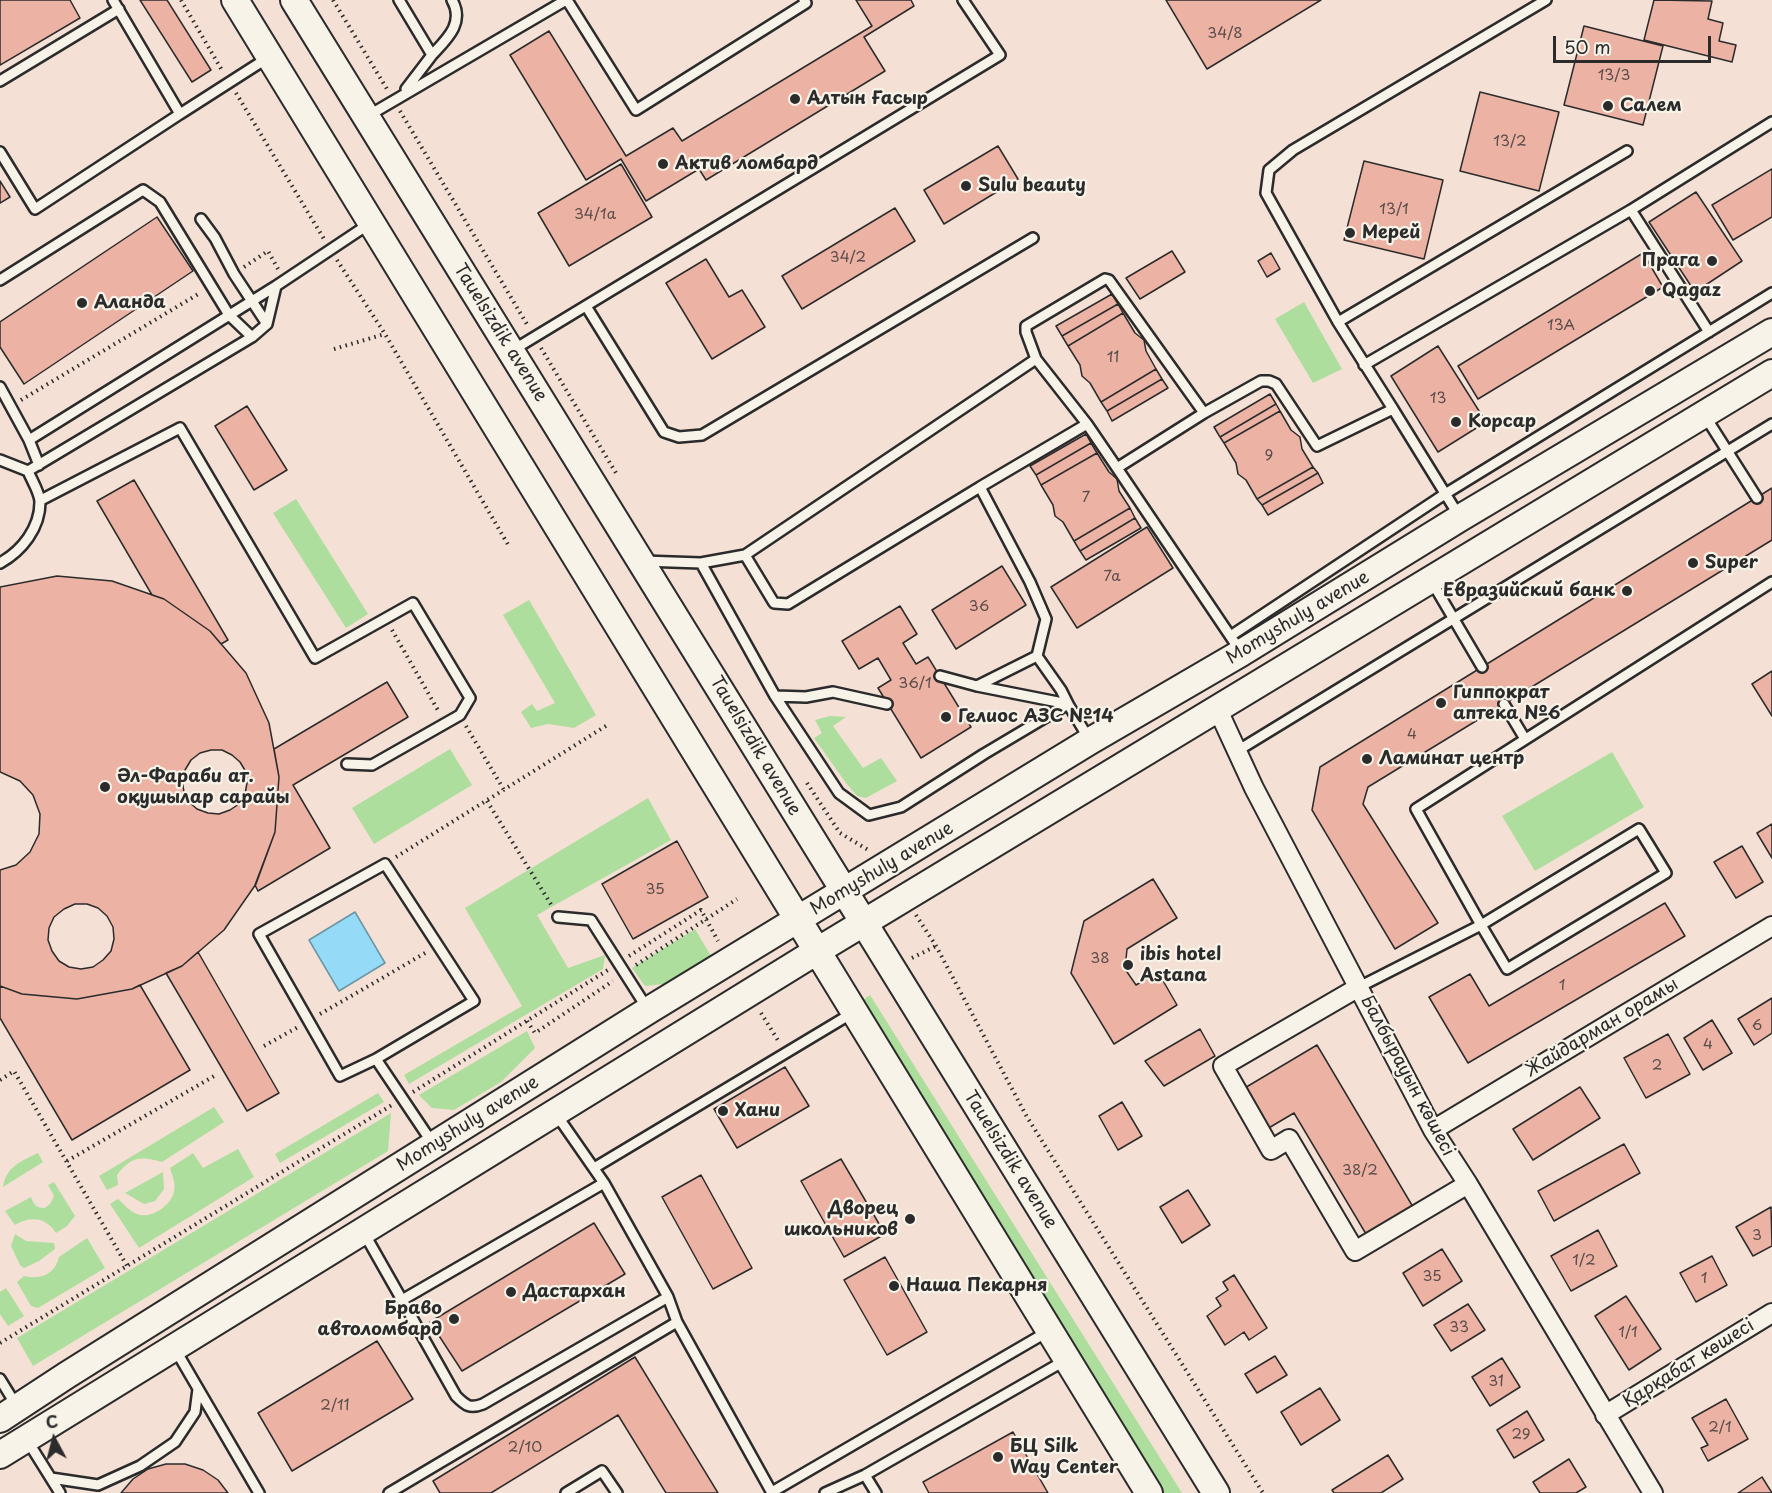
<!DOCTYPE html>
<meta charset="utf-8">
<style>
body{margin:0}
#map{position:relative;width:1772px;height:1493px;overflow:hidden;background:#f4e0d4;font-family:"Playpen Sans",sans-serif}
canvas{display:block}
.north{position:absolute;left:24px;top:1409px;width:60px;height:60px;-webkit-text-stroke:4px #f7f3e8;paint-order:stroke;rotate:353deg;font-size:16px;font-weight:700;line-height:24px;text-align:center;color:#2b2b2b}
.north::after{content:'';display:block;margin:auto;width:21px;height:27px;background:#2b2b2b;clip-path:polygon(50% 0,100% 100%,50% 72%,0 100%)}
.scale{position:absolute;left:1553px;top:36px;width:158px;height:27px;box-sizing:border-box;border:3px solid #2b2b2b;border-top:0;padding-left:8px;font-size:18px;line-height:21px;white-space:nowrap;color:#2b2b2b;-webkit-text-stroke:4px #f7f3e8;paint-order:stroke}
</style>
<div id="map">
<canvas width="1772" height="1493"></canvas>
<div class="north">С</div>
<div class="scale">50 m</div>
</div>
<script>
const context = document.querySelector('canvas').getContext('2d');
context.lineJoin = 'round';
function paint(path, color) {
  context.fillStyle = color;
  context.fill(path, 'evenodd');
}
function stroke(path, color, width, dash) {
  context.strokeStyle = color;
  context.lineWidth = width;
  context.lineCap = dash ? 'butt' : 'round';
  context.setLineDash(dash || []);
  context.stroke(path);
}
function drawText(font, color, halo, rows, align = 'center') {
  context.font = font + ' "Playpen Sans",sans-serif';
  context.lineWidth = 4.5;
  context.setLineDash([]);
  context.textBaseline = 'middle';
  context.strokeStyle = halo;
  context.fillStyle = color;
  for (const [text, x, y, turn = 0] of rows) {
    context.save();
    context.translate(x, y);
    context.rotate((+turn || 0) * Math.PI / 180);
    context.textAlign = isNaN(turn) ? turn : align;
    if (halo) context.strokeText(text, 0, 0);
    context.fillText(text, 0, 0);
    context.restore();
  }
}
paint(new Path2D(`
 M1304 302 1342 369 1313 383 1275 319Z
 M296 499 368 614 346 628 273 513Z
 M529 600 596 715 574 728 548 724 531 728 521 712 532 704 537 711 555 703 503 615Z
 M830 716 846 717 833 726 863 768 881 758 897 781 866 798 857 796 846 783 814 738 822 733 815 720Z
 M450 749 472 785 374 844 352 808Z
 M1612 752 1644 807 1535 871 1502 816Z
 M648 798 671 840 537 915 568 968 605 955 603 969 409 1084 404 1075 522 1006 465 908Z
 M695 929 711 956 664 984 645 986 632 968Z
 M870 995 1182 1493H1163L856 1005Z
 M527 1031 535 1048 501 1082 454 1110 432 1108 419 1095Z
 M378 1093 384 1102 280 1163 275 1154Z
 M214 1107 224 1122 162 1162C141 1156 131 1156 117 1175L118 1185 107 1190 99 1176Z
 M391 1113 388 1151 33 1366 17 1338Z
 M238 1149 254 1177 139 1248 110 1204 118 1199C124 1204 129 1211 137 1214 151 1220 172 1205 174 1191 176 1183 172 1175 170 1168L193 1153 203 1168Z
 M38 1153 43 1162 3 1187C6 1167 21 1161 38 1153Z
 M163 1172 164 1189 155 1201 144 1204 125 1193Z
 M54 1182 75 1216 67 1226 56 1233C46 1217 30 1216 15 1225L5 1211 31 1197C34 1205 36 1208 45 1208L50 1204 54 1196 48 1185Z
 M15 1234 26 1241 54 1243 55 1249 39 1261 24 1268 20 1265 11 1246Z
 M87 1238 105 1268 38 1308 31 1306 17 1282 24 1276C41 1280 55 1274 59 1257Z
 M6 1288 24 1316 8 1326 0 1314V1292Z`), '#aede9e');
const water = new Path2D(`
 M355 912 385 963 339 991 309 940Z`);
paint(water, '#95dbf7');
stroke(water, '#6b95a5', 1.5);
const building = new Path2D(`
 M0 0H70L80 18 0 65Z
 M140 0H167L211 70 192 82Z
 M856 0H911L914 6 864 37 885 71 706 180 699 169 646 201 621 159 586 180 510 55 549 31 626 156 673 128 682 141 872 26Z
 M1166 0H1321L1207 69Z
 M1654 0 1712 1 1708 19 1723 23 1719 41 1736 45 1732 62 1644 40Z
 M1584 26 1663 46 1643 125 1564 105Z
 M1480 92 1559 112 1539 191 1460 171Z
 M998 146 1018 179 944 224 924 190Z
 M1364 161 1443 180 1424 259 1344 240Z
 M621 164 652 217 569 266 538 213Z
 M1772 169V217L1733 240 1712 205Z
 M0 181 10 197 0 203Z
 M1696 192 1742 261 1695 292 1649 222Z
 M895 208 915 241 802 309 782 276Z
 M157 217 193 271 24 384 0 347V322Z
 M1172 251 1185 272 1140 299 1126 278Z
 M1271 253 1280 269 1267 277 1258 261Z
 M1643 253 1663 287 1478 399 1458 366Z
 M706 259 729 297 742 290 765 327 712 359 666 283Z
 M1112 294 1118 304 1062 336 1056 326Z
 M1118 304 1123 313 1068 346 1062 336Z
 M1123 313 1135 333 1144 340 1146 351 1156 369 1101 402 1090 383 1082 376 1080 365 1068 346Z
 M1438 346 1486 422 1438 452 1391 376Z
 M1156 369 1162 379 1107 411 1101 402Z
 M1162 379 1168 388 1112 421 1107 411Z
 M1270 394 1276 404 1220 437 1214 427Z
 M1276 404 1280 411 1224 443 1220 437Z
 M247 406 287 470 254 490 215 426Z
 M1280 411 1291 430 1300 437 1302 449 1313 467 1257 499 1246 480 1238 474 1236 463 1224 443Z
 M1086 434 1091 443 1036 475 1030 466Z
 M1091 443 1097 453 1041 485 1036 475Z
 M1097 453 1109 472 1117 479 1119 491 1130 508 1074 541 1063 522 1055 516 1053 505 1041 485Z
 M1313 467 1318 473 1262 505 1257 499Z
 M1318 473 1323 483 1268 515 1262 505Z
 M134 480 228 640 221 644 210 631 164 599 152 595 97 501Z
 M1772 488V540L1368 787 1363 804 1438 923 1395 949 1312 810 1320 767Z
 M1130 508 1135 518 1080 551 1074 541Z
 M1135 518 1141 528 1086 560 1080 551Z
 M1147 527 1173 568 1077 628 1051 587Z
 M1002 566 1026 605 956 649 932 610Z
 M57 576 112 581 164 599 210 631 246 673 269 723 279 777 275 832 256 884 224 930 182 966 132 989 77 999 22 994 0 986V870L16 865 30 852 39 834 40 814 33 795 20 781 0 772V587ZM211 750H222L232 755 240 762 246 772 247 783 245 794 239 804 230 810 219 814 208 813 197 809 189 802 184 792 182 780 185 770 191 760 200 753ZM75 904H87L98 908 107 916 113 927 114 939 111 951 103 960 93 967 81 969 69 967 59 961 52 951 48 940 49 928 54 917 64 909Z
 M900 606 917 634 903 643 916 664 928 657 971 727 921 758 878 688 891 680 878 658 859 669 842 641Z
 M1772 671V716L1752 684Z
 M387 682 408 717 293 785 330 848 258 891 255 885 275 832 279 777 274 749Z
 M1772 824V858L1757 833Z
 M677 841 708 897 633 939 602 884Z
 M1742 846 1763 882 1736 898 1714 862Z
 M1153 879 1177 918 1127 949 1125 969 1136 985 1158 972 1177 1005 1114 1044 1071 973 1084 921Z
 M1665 903 1685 936 1468 1063 1429 997 1470 974 1489 1006Z
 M198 952 279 1093 247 1111 166 973 182 966Z
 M140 985 190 1070 72 1140 0 1018V986L22 994 77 999 132 989Z
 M1772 998V1033L1754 1045 1738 1019Z
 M1712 1020 1732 1053 1703 1070 1684 1038Z
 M1200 1029 1215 1056 1164 1086 1145 1061Z
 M1668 1034 1690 1074 1646 1098 1624 1058Z
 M1317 1045 1416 1212 1369 1239 1294 1113 1267 1129 1243 1089Z
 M785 1067 809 1106 737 1148 714 1109Z
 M1580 1087 1600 1118 1533 1160 1513 1129Z
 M1122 1102 1142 1136 1118 1150 1099 1116Z
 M1624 1144 1640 1173 1554 1221 1538 1191Z
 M841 1159 885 1234 844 1257 801 1181Z
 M701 1175 752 1268 713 1289 662 1197Z
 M1188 1190 1210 1225 1182 1243 1160 1207Z
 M1771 1207 1772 1246 1753 1256 1736 1227Z
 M594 1223 625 1274 462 1371 430 1322Z
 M1598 1230 1617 1266 1571 1291 1551 1256Z
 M1442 1249 1462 1281 1423 1306 1403 1273Z
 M1712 1256 1727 1285 1696 1302 1680 1273Z
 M885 1257 927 1332 887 1355 844 1280Z
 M1234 1275 1267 1328 1249 1340 1244 1332 1225 1345 1207 1316 1221 1306 1216 1298 1228 1290 1223 1282Z
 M1626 1296 1661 1349 1629 1370 1595 1316Z
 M1468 1304 1485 1330 1451 1351 1434 1325Z
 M377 1341 413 1399 292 1471 258 1413Z
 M1275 1356 1287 1375 1257 1393 1245 1374Z
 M635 1357 718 1493H666L618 1415 491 1493H440L433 1481Z
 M1502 1358 1520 1387 1490 1406 1472 1377Z
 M1320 1388 1340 1420 1301 1445 1281 1412Z
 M1726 1399 1748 1439 1708 1461 1701 1448 1708 1445 1692 1418Z
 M1527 1411 1544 1440 1514 1458 1497 1430Z
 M1013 1432 1048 1493H929L923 1482Z
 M1388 1455 1403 1479 1381 1493H1334L1332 1490Z
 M1569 1459 1586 1487 1576 1493H1540L1533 1482Z
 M166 1464H185L203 1470 218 1480 228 1493H121L133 1479 148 1469Z
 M1762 1477 1772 1493H1738Z`);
paint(building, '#ecb3a5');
stroke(building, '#2b2b2b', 1.5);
const lane = new Path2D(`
 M399 0 432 55 406 89
 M567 0 636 110 806 3 804 0
 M432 55C447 39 465 23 452 0
 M0 81 119 9
 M180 114 269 57
 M366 117 566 0
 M0 152 35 209 180 114 113 0
 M1631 210 1709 332
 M201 219 215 238 234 274 267 324
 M0 280 143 190 160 202 229 315 252 337
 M586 306 664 432 679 437 702 435 1033 238
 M1338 322 1627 151
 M513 350 1000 55 963 0
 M1036 359 1026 332V326L1105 279 1109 280 1204 413
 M1364 365 1631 210 1772 122
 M0 387 29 440 39 465
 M1393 409 1338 322 1266 193 1269 170 1293 150 1546 0
 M1705 416 1757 498
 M29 440 276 286 369 224
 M0 460 28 471C31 479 40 493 40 502 40 528 22 551 0 563
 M1117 468 1204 413 1261 381H1269L1276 384 1317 446 1393 409 1459 516
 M28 471 252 337 267 324 276 286
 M980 487 1087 424
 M41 500 180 428 315 658 413 603 470 698 460 715 372 765 347 764
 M745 555 774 603 788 604 980 487 1030 582 1046 619 1037 656
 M643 561 701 563 775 696 806 697 833 692 887 704
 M701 563 745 555 1036 359 1087 424 1117 468 1241 652
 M1432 582 1482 667
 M1232 635 1445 494 1772 293
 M940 676 977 686 1068 704 1089 739
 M775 696 839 793 869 815 901 807 984 754 1068 704 1061 690 1037 656 977 686
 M1504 704 1525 739
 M1237 751 1772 424
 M1639 829 1666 873 1507 969 1481 925Z
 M558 917 591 920 647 1008
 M1359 987 1481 925 1416 809 1772 582
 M376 1059 340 1076 259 934 385 864 474 1001 376 1059 433 1144
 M594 1168 854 1012
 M364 1233 402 1300 604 1183 556 1114
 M668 1297 677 1322
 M402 1300 456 1396C466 1406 470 1409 483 1404L668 1297 604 1183
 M175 1349 259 1493
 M0 1379 16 1405
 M27 1440 60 1493
 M865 1475 876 1493
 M51 1478 98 1485 140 1466 175 1442 195 1412 198 1389
 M772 1492 1047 1332
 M389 1493 677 1322 772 1493
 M566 1493 602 1471 617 1493
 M825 1493 865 1475 1064 1361`);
const street = new Path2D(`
 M1218 710 1254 788 1433 1130 1468 1184 1653 1493
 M1359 987 1223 1066 1271 1150 1289 1139 1355 1251 1468 1184
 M1433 1130 1772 926
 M1605 1415 1772 1313`);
const secondary = new Path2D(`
 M235 0 1149 1493
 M294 0 1216 1493
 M0 1419 67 1375 649 1010 1090 741 1241 653 1460 518 1772 332
 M0 1455 817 951 1772 373`);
stroke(lane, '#2b2b2b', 14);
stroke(street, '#2b2b2b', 22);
stroke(secondary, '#2b2b2b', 30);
stroke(new Path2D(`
 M181 0 223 72
 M333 0 387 89
 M236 93 324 239
 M400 111 528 326
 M337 260 385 334 510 548
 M244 267 268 251 278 269
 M541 348 616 473
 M334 349 385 334
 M21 400 200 293
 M392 630 439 712
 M466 726 504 790
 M807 783 840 833 870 851
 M487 801 552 906
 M396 857 609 724
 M916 915 936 946 1027 1117 1263 1493
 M629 956 701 910 718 941
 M912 958 936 946
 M636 965 737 899
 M761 1013 779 1042
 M320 1014 427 952
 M527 1021 535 1033 613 981
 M264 1046 298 1027
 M0 1080 14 1071 127 1266
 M413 1092 608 970
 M67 1161 216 1075
 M0 1343 392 1105`), '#2b2b2b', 4, [1.5, 4.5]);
stroke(lane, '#f7f3e8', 9);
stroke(street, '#f7f3e8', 18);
stroke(secondary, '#f7f3e8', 26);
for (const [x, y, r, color] of [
 [795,99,6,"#2b2b2b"],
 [1608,106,6,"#2b2b2b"],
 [663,164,6,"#2b2b2b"],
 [966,186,6,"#2b2b2b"],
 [1350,233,6,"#2b2b2b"],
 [1712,261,6,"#2b2b2b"],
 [1650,291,6,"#2b2b2b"],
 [82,303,6,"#2b2b2b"],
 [1456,422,6,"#2b2b2b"],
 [1693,563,6,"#2b2b2b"],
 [1627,591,6,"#2b2b2b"],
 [1441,703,6,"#2b2b2b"],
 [946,717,6,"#2b2b2b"],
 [1367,759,6,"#2b2b2b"],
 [105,787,6,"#2b2b2b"],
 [1128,965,6,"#2b2b2b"],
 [723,1111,6,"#2b2b2b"],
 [910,1219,6,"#2b2b2b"],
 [894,1286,6,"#2b2b2b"],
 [511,1292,6,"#2b2b2b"],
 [454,1319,6,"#2b2b2b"],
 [998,1457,6,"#2b2b2b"]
]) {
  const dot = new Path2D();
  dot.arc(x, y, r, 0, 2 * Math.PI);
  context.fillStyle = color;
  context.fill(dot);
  stroke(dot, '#f7f3e8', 2);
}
drawText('15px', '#5b4d4a', null, [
 ["34/8",1225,34],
 ["13/3",1614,76],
 ["13/2",1510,142],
 ["13/1",1394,210],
 ["34/1а",595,215],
 ["34/2",848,258],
 ["13А",1561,326],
 ["11",1113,358],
 ["13",1438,399],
 ["9",1269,456],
 ["7",1086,498],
 ["7а",1112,577],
 ["36",979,607],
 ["36/1",915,684],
 ["4",1412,735],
 ["35",655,890],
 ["38",1100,959],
 ["1",1562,986],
 ["6",1757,1026],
 ["4",1708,1045],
 ["2",1657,1066],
 ["38/2",1360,1171],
 ["3",1757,1236],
 ["1/2",1584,1261],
 ["35",1432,1277],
 ["1",1704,1279],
 ["33",1459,1328],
 ["1/1",1628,1333],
 ["31",1496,1382],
 ["2/11",335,1406],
 ["2/1",1720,1428],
 ["29",1521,1435],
 ["2/10",525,1448]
]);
drawText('bold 18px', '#2b2b2b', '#f7f3e8', [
 ["Алтын Ғасыр",807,99],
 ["Салем",1620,106],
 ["Актив ломбард",675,164],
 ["Sulu beauty",978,186],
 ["Мерей",1362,233],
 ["Прага",1700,261,"right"],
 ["Qagaz",1662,291],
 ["Аланда",94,303],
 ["Корсар",1468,422],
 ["Super",1705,563],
 ["Евразийский банк",1615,591,"right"],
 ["Гиппократ",1453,693],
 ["аптека №6",1453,714],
 ["Гелиос АЗС №14",958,717],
 ["Ламинат центр",1379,759],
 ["Әл-Фараби ат.",117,777],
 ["оқушылар сарайы",117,798],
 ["ibis hotel",1140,955],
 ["Astana",1140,976],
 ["Хани",735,1111],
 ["Дворец",898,1209,"right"],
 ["школьников",898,1230,"right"],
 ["Наша Пекарня",906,1286],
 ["Дастархан",523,1292],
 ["Браво",442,1309,"right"],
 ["автоломбард",442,1330,"right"],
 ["БЦ Silk",1010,1447],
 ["Way Center",1010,1468]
], 'left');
drawText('18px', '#2b2b2b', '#f7f3e8', [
 ["Tauelsizdik avenue",500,333,58],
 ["Momyshuly avenue",1298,618,-31],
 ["Tauelsizdik avenue",755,746,59],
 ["Momyshuly avenue",882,869,-31],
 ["Жайдарман орамы",1602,1028,-31],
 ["Балбырауын көшесі",1407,1076,62],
 ["Momyshuly avenue",468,1124,-32],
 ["Tauelsizdik avenue",1010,1160,58],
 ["Қарқабат көшесі",1689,1364,-32]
]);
</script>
